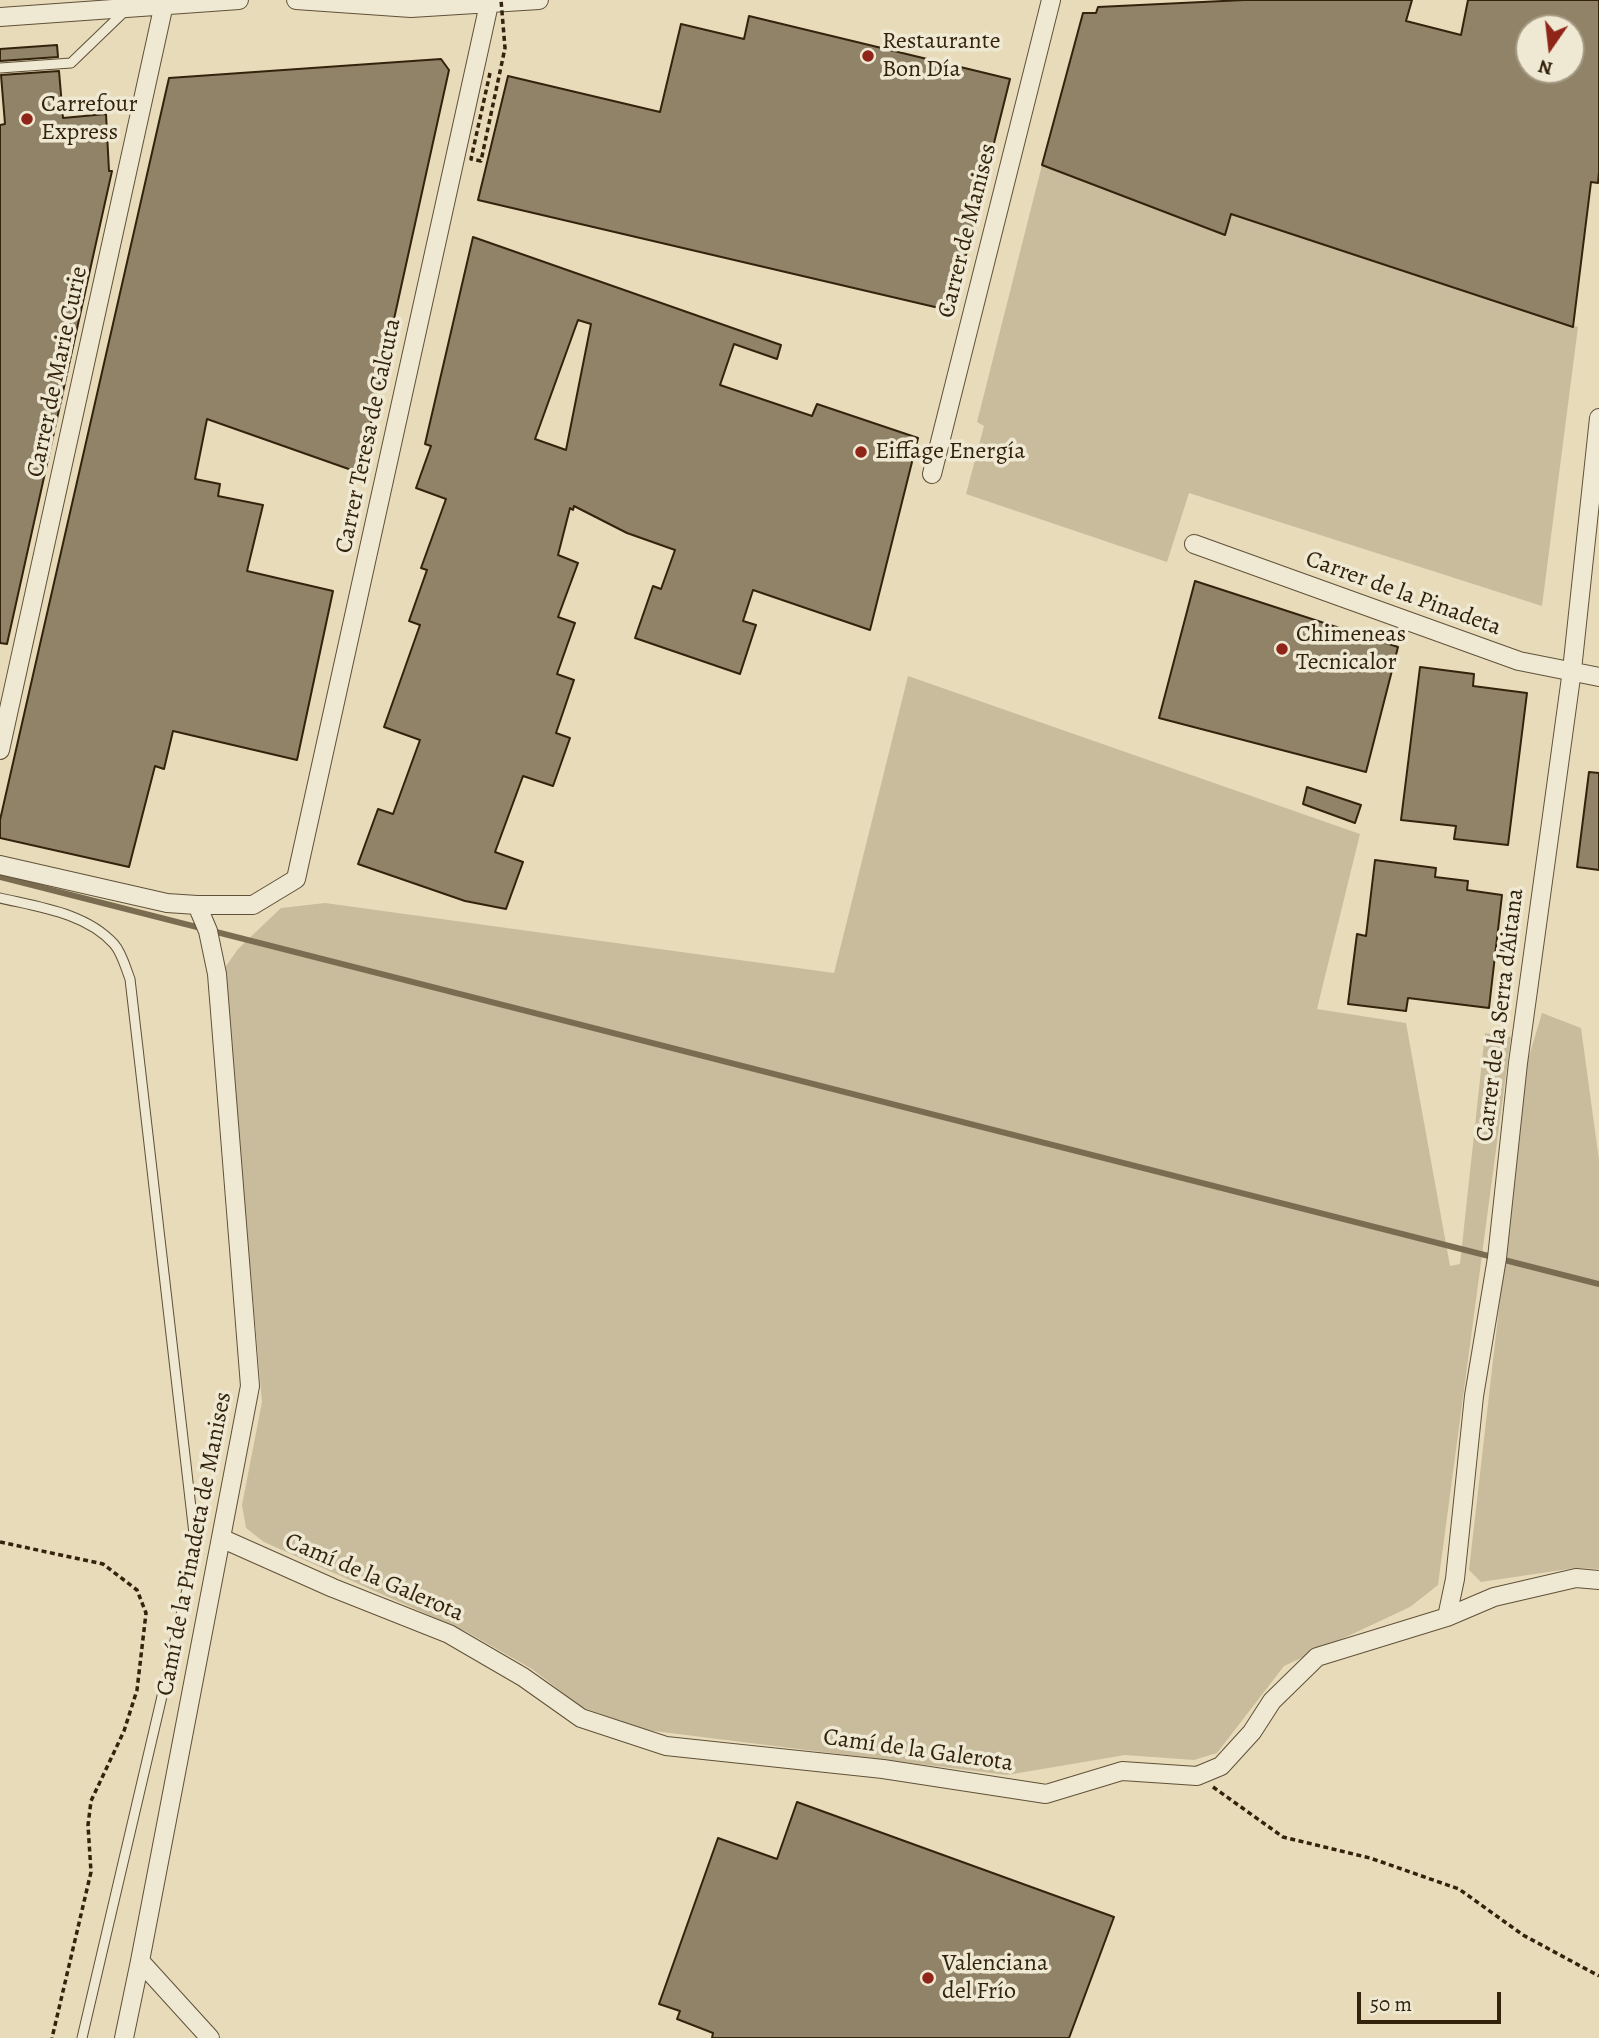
<!DOCTYPE html>
<meta charset="utf-8">
<style>
body{margin:0}
#map{position:relative;width:1599px;height:2038px;overflow:hidden;background:#e7dbba;font-family:Alegreya,serif}
canvas{display:block}
.north{position:absolute;left:1515px;top:14px;width:70px;height:70px;box-sizing:border-box;background:#efe8d2;border:2px solid #a49983;border-radius:50%;rotate:194deg;font-size:19px;font-weight:700;line-height:28px;text-align:center;color:#33230d}
.north::after{content:'';display:block;margin:auto;width:24px;height:32px;background:#8f2418;clip-path:polygon(50% 0,100% 100%,50% 72%,0 100%)}
.scale{position:absolute;left:1357px;top:1992px;width:144px;height:32px;box-sizing:border-box;border:4px solid #33230d;border-top:0;padding-left:9px;font-size:21px;line-height:24px;white-space:nowrap;color:#33230d;-webkit-text-stroke:5px #efe8d2;paint-order:stroke}
</style>
<div id="map">
<canvas width="1599" height="2038"></canvas>
<div class="north">N</div>
<div class="scale">50 m</div>
</div>
<script>
const context = document.querySelector('canvas').getContext('2d');
context.lineJoin = 'round';
function paint(path, color) {
  context.fillStyle = color;
  context.fill(path, 'evenodd');
}
function stroke(path, color, width, dash) {
  context.strokeStyle = color;
  context.lineWidth = width;
  context.lineCap = dash ? 'butt' : 'round';
  context.setLineDash(dash || []);
  context.stroke(path);
}
function drawText(font, color, halo, rows, align = 'center') {
  context.font = font + ' Alegreya,serif';
  context.lineWidth = 7;
  context.setLineDash([]);
  context.textBaseline = 'middle';
  context.strokeStyle = halo;
  context.fillStyle = color;
  for (const [text, x, y, turn = 0] of rows) {
    context.save();
    context.translate(x, y);
    context.rotate((+turn || 0) * Math.PI / 180);
    context.textAlign = isNaN(turn) ? turn : align;
    if (halo) context.strokeText(text, 0, 0);
    context.fillText(text, 0, 0);
    context.restore();
  }
}
paint(new Path2D(`
 M1042 165 1225 235 1231 214 1578 327 1542 606 1189 493 1167 562 966 494 984 426 977 422Z
 M908 676 1360 834 1317 1009 1406 1023 1450 1266 1460 1264 1485 1033 1511 1037 1438 1585 1410 1607 1284 1666 1217 1753 1194 1760 1125 1755 1007 1775 646 1730 581 1707 532 1669 467 1632 264 1542 246 1528 242 1505 262 1402 224 969 238 949 281 908 325 903 834 973Z
 M1542 1013 1581 1028 1599 1160V1569L1575 1568 1481 1582 1469 1570 1527 1063Z`), '#c8bc9d');
stroke(new Path2D(`
 M0 877 1599 1284`), '#7a6c51', 6);
const building = new Path2D(`
 M1244 0H1412L1406 21 1461 35 1468 0H1599V172L1598 183 1591 182 1573 327 1231 214 1225 235 1042 165 1083 13H1096L1098 7ZM1529 28H1571V70H1529Z
 M749 16 1010 79 952 311 478 200 508 76 660 112 681 24 744 39Z
 M57 45 58 57 0 61V49Z
 M441 59 449 70 360 473 207 419 195 479 220 484 218 496 263 505 247 571 333 591 297 760 173 731 164 769 155 766 129 867 0 838V820L169 78Z
 M59 71 63 118 106 114 109 171H112L7 644 0 643V125L5 124 1 75Z
 M473 237 781 345 777 359 734 344 720 385 812 416 817 404 918 438 870 630 753 590 743 621 756 625 740 674 635 638 653 586 661 589 675 550 627 533 574 506 573 510 570 508 558 555 578 563 558 617 575 623 557 674 574 680 556 733 570 738 553 786 523 776 495 852 523 862 506 909 465 901 358 864 378 809 393 814 420 740 384 727 420 625 409 621 427 570 421 568 446 499 416 488 431 446 425 444ZM578 320 591 324 566 450 535 439Z
 M1195 581 1398 647 1366 772 1159 718Z
 M1420 667 1474 674 1473 686 1527 693 1508 845 1454 839 1456 826 1401 820Z
 M1589 772 1599 773V870L1577 867Z
 M1307 787 1361 805 1355 823 1303 804Z
 M1375 860 1436 868 1435 877 1468 881 1467 890 1502 895 1489 1008 1408 998 1406 1011 1348 1004 1357 934 1366 936Z
 M797 1802 1114 1917 1069 2038H712L713 2033 677 2019 680 2011 659 2004 718 1838 777 1859Z`);
paint(building, '#918367');
stroke(building, '#33230d', 2);
const service = new Path2D(`
 M0 68 71 63 127 9
 M0 898C39 907 86 913 114 944 122 953 126 969 130 979L196 1551 82 2038`);
const minor = new Path2D(`
 M296 0 411 8 539 0
 M0 17 239 0
 M932 474 1051 0
 M1194 544 1519 661 1599 677
 M0 750 164 4
 M0 865 167 903 197 905H253L296 879 489 4
 M197 905 208 931 217 974 250 1386 140 1961 210 2038
 M223 1539 333 1588 449 1634 523 1677 581 1718 666 1746 883 1769 1046 1794 1122 1771 1197 1776 1221 1766 1252 1732 1272 1701 1317 1657 1447 1617 1494 1597 1576 1578 1599 1580
 M1447 1617 1455 1579 1474 1396 1497 1258 1518 1063 1572 670 1599 418
 M124 2038 140 1961`);
stroke(service, '#605138', 11);
stroke(minor, '#605138', 20);
stroke(new Path2D(`
 M0 1542 103 1564 137 1590 146 1613 137 1690 124 1731 91 1801 88 1825 91 1872 52 2038
 M1213 1787 1283 1837 1370 1858 1459 1889 1523 1935 1599 1976`), '#33230d', 3.5, [5, 3.5]);
stroke(service, '#efe8d2', 9);
stroke(minor, '#efe8d2', 18);
stroke(new Path2D(`
 M490 73 471 159 481 161 505 48 501 0`), '#33230d', 3.5, [5, 3.5]);
for (const [x, y, r, color] of [
 [868,56,7,"#8f2418"],
 [27,119,7,"#8f2418"],
 [861,452,7,"#8f2418"],
 [1282,649,7,"#8f2418"],
 [928,1978,7,"#8f2418"]
]) {
  const dot = new Path2D();
  dot.arc(x, y, r, 0, 2 * Math.PI);
  context.fillStyle = color;
  context.fill(dot);
  stroke(dot, '#efe8d2', 2.5);
}
drawText('24px', '#33230d', '#efe8d2', [
 ["Restaurante",882,42],
 ["Bon Día",882,70],
 ["Carrefour",41,105],
 ["Express",41,133],
 ["Eiffage Energía",875,452],
 ["Chimeneas",1296,635],
 ["Tecnicalor",1296,663],
 ["Valenciana",942,1964],
 ["del Frío",942,1992]
], 'left');
drawText('24px', '#33230d', '#efe8d2', [
 ["Carrer de Manises",968,231,-76],
 ["Carrer de Marie Curie",58,372,-78],
 ["Carrer Teresa de Calcuta",369,436,-78],
 ["Carrer de la Pinadeta",1403,594,20],
 ["Carrer de la Serra d'Aitana",1501,1015,-83],
 ["Camí de la Pinadeta de Manises",195,1544,-79],
 ["Camí de la Galerota",374,1578,23],
 ["Camí de la Galerota",918,1751,8]
]);
</script>
